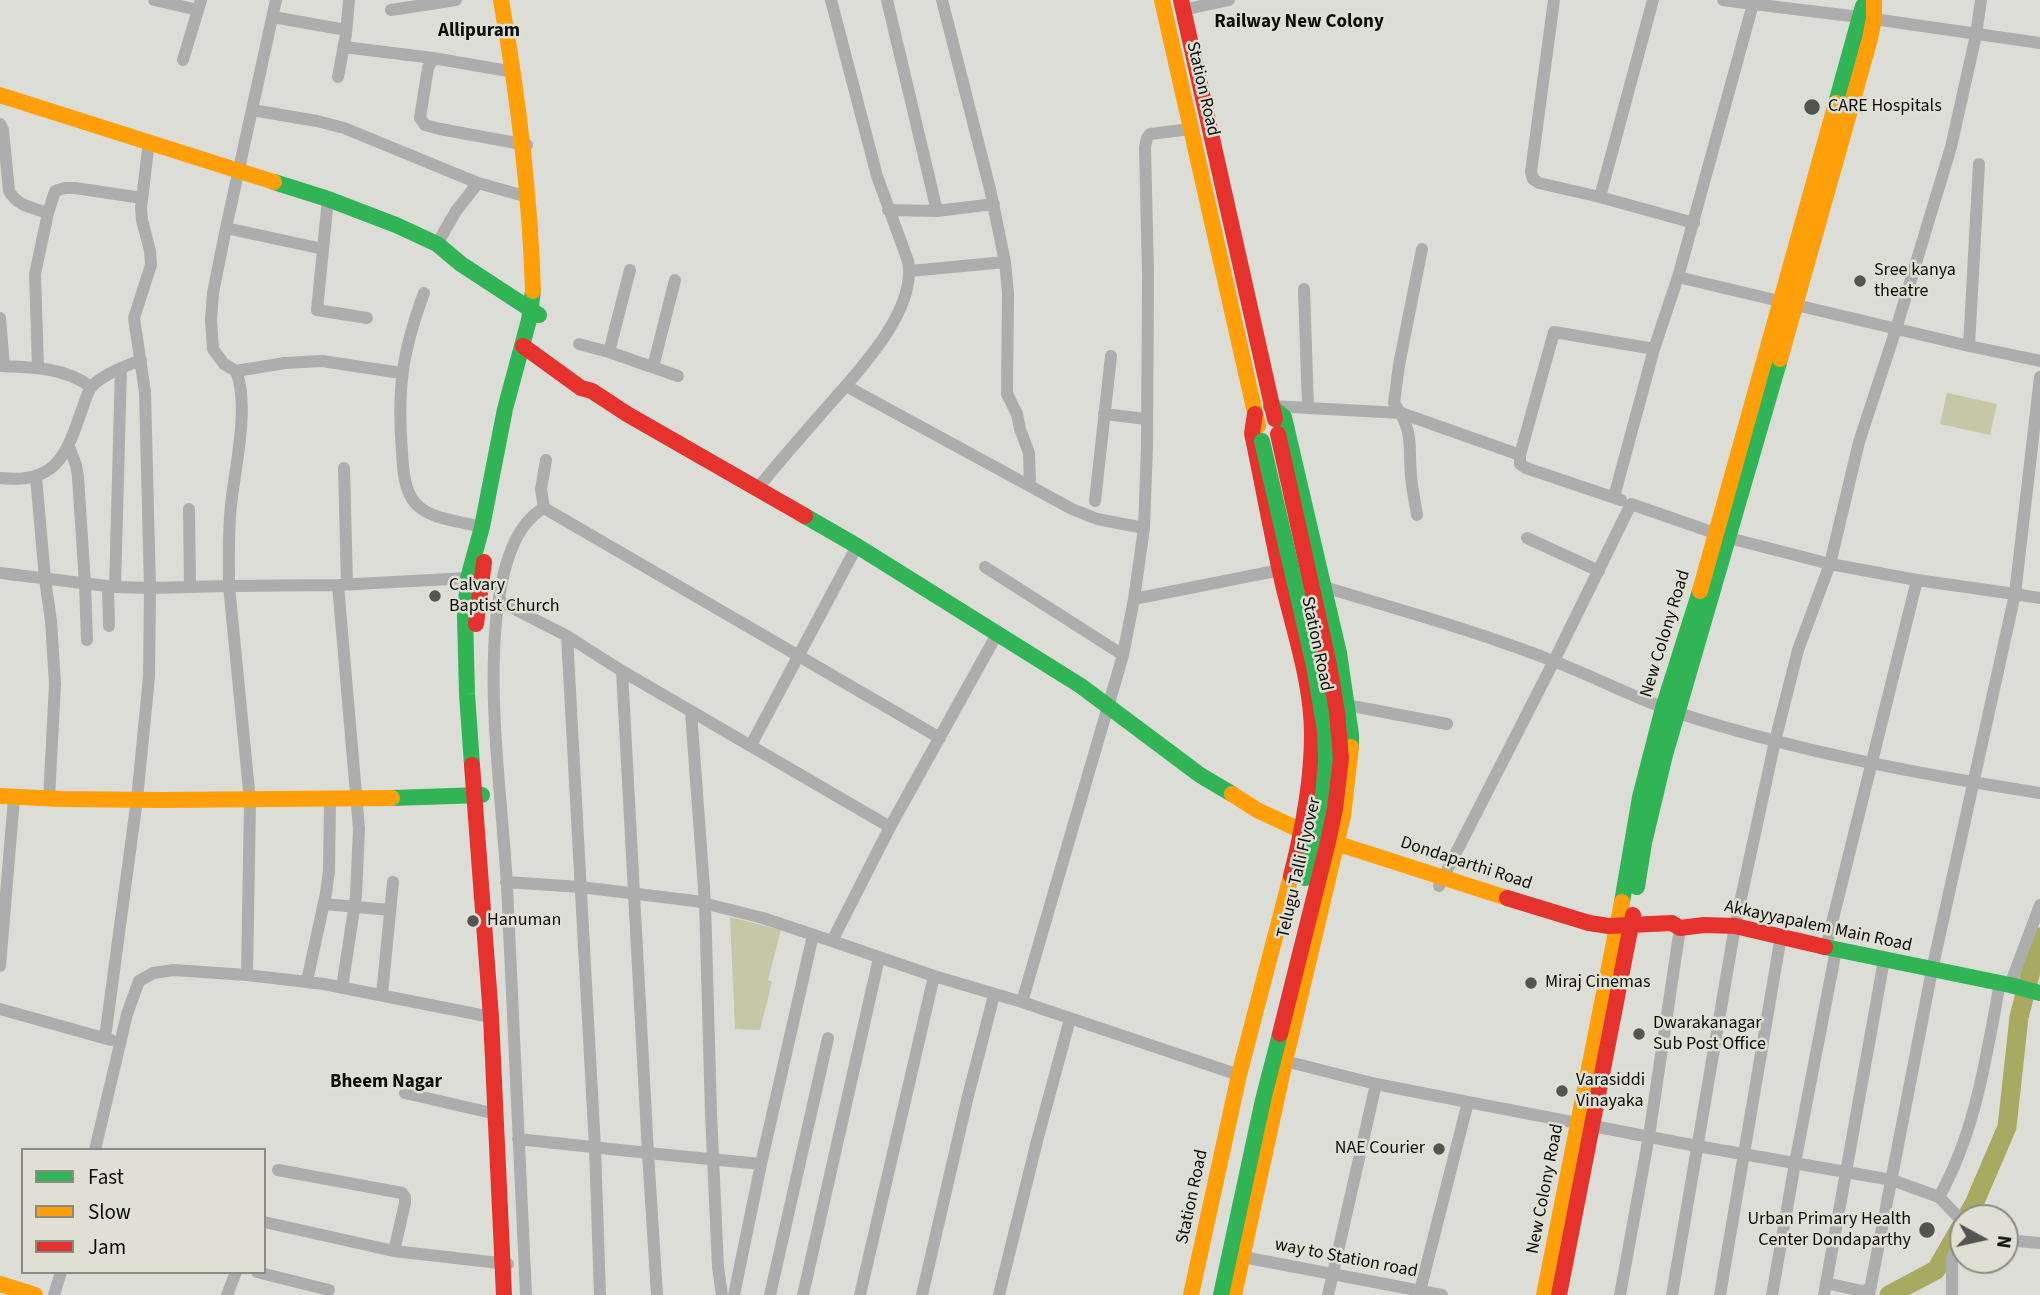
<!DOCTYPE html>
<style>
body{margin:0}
#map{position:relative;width:2040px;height:1295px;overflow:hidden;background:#dcddd6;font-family:"Source Sans 3",sans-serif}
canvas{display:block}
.legend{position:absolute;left:21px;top:1148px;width:245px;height:126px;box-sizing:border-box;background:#dfe0d3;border:2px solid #8a8b82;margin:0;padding:9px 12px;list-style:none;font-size:21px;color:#0b0c08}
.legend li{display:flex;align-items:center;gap:14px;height:35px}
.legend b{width:35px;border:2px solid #8a8b82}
.north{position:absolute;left:1949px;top:1204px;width:70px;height:70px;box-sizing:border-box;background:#dfe0d3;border:2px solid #8a8b82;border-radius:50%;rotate:98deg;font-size:19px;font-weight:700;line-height:28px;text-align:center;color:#0b0c08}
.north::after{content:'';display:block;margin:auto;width:24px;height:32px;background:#545550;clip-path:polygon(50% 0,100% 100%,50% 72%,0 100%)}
</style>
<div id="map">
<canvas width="2040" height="1295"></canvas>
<ul class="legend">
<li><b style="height:9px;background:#30b455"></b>Fast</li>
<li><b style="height:9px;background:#ff9f0a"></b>Slow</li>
<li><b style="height:9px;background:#e5322d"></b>Jam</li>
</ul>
<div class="north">N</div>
</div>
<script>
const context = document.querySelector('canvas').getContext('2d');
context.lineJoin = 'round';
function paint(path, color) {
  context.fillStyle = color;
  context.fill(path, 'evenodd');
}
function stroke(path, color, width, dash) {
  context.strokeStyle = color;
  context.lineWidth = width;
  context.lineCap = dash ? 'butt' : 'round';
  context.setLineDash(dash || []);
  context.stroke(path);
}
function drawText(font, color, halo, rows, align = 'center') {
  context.font = font + ' "Source Sans 3",sans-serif';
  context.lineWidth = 5;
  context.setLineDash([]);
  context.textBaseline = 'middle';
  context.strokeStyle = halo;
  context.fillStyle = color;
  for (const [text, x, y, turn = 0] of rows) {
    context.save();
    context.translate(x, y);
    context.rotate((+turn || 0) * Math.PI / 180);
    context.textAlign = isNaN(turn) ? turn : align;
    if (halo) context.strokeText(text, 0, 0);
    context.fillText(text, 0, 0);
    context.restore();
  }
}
paint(new Path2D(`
 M1947 393 1997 404 1990 435 1940 424Z
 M730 917 781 930 768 980 772 982 760 1030 735 1029Z`), '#c5c7a6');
stroke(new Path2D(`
 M1966 1218 1974 1204 2007 1127 2019 1017 2040 937
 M1889 1295 1936 1270 1963 1223`), '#a9aa61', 19);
stroke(new Path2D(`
 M154 0 198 10
 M276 0 226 228 213 293 211 320 213 349 224 364 236 371C250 406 235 467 231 505 228 532 229 559 229 586L338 585 468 578
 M887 0 937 211
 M942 0 990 189 1005 262 1008 293 1007 394 1017 414 1020 429 1029 453 1030 485
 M1554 0 1531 172 1533 179 1539 183 1600 197 1694 223
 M1723 0 1753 4 1754 0
 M391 10 456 0
 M1183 10 1229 0
 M273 17 346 30
 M344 47 433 58
 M183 60 201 0
 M514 72 433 58 428 68 420 118 425 125 440 129 527 145
 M338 77 346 34 349 0
 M252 110 317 121 344 128 478 183
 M0 124 3 130 9 191C17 206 33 208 48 213
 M1600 197 1653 0
 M328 199 317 310 367 318
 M888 210 937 211 994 204
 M226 228 323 249
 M437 244 456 211 478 183 528 197
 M910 271 1005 262
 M1678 277 1969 346 2040 361
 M1304 289 1308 407
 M424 293C402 352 397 390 402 452 403 469 404 491 416 504 431 520 461 521 482 527
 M0 318 4 366
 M579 344 609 352 678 376
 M1969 346 1979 164
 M609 352 630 270
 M0 366C32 367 64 367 91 387
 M38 367 35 274 48 213 55 191 65 188H75L142 198
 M653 367 675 280
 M236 371 285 363 322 361 401 373
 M846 386 1072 509 1097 519 1144 528
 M1272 406 1401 413 1520 455
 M1104 414 1147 419
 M69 447 76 465 78 477 85 584 87 640
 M546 460 541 489 544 508 940 738
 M344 468 347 584
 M36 477 45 579 51 621 55 684 49 799
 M0 478C52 484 65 460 80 415 84 406 86 392 93 385 106 373 126 366 141 360
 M758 488C778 463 799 439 821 414 852 378 918 313 908 261L877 176 831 0
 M1614 497 1654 349 1678 277 1753 4 1860 17 2040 43
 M1621 500 1526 468 1520 464V455L1554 332 1654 349
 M1095 501 1111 356
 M189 509 190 587
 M1417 515C1415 502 1412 489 1411 476 1408 443 1415 434 1394 403L1399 365 1422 249
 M1527 538 1599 571
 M985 567 1123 655
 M0 573 115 587 150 588 229 586 250 801 247 975 324 984 491 1017
 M338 585 359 829 356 896 342 988
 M108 587 109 626
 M115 587 121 368
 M1324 587C1401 610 1480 632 1556 662 1597 678 1636 699 1678 713 1796 751 1918 774 2040 793
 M1134 599 1280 570
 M499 601 567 636 622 671
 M567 636 595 1148 600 1295
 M1347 705 1447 724
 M691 712 705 902 711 1113 718 1267 722 1295
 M751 745 857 546
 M506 882 580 887 695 901 763 918 832 941 890 827 997 634
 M1439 886 1554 661 1631 504 1729 538 1830 564 1917 580
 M324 904 390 910
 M832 941 934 976 1022 1002 1239 1075
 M1826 947 1917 580 2015 594 2040 377
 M0 966 14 798
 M307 981 326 893 329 871 330 799
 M2010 985 2040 905
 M382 995 393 882
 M1022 1002 1123 655 1134 599 1144 528 1147 447 1148 274 1145 147 1147 138 1150 134 1191 129
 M0 1009 111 1040
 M105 1038 137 799 149 677 150 588 145 392 134 318 151 265 150 251 142 220 141 208 149 141
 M1285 1061 1376 1084 1328 1295
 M1376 1084 1468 1102 1420 1291
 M405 1093 496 1114
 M1468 1102 1697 1146 1892 1180 1939 1197 1963 1222
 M518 1139 648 1153 622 671 890 827
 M95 1150 127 1014 139 981 153 973 174 970 247 975
 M278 1170 402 1193 405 1197V1203L394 1251
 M1939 1197C1976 1131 1986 1057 2000 983
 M264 1222 394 1251 508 1264
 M2005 1240 2040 1243
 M1243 1257 1442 1295
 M257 1272 329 1290
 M1826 1283 1862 1291 1867 1290 1871 1287
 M54 1295 61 1272
 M227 1295 236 1272
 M526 1295C519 1159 514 1022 507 886 502 798 488 709 496 621 500 584 509 527 544 508
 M657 1295 648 1153 761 1164
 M734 1295 761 1164 813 935
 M770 1295 828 1038
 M803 1295 879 958
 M860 1295 934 976
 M922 1295 967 1100 994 995
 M999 1295 1037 1141 1070 1019
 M1620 1295 1649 1136 1680 928
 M1672 1295 1735 926 1775 741 1798 650 1830 564 1859 442 1896 329 1951 147 1976 35 1981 0
 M1720 1295 1781 936
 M1772 1295 1795 1163 1836 950
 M1824 1295 1884 960
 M1869 1295 1932 970 2015 594 2040 598
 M1952 1295V1258L1955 1253 1963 1247`), '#aeadad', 12);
stroke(new Path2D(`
 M1836 103 1863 6 1874 1
 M274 182 328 199 396 225 437 244 461 264 539 315
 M1271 406 1284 417 1339 653 1351 735V747
 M805 516 857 546 1081 686 1200 775 1232 794
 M472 765 467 694 465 616 468 578 482 527 505 409 529 320 533 291
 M392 798 482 795
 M1637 887 1644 843 1665 755 1780 359
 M1622 902 1640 797 1663 708 1700 591
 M1825 947 2010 985 2040 993`), '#30b455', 16);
stroke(new Path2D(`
 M501 0C518 96 530 193 533 291
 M1162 0 1258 426
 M0 95 274 182
 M1780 359 1870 39 1874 18V0
 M1700 591 1836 103
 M1232 794 1257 810 1336 847 1345 846 1507 898
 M0 796 60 799 161 800 392 798
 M0 1284 35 1295
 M1191 1295 1239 1075 1291 876
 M1234 1295 1285 1061 1343 816 1351 747
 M1544 1295 1622 902`), '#ff9f0a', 16);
stroke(new Path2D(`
 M1181 0 1275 419
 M523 346 581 388 592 391 627 414 805 516
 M1255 414 1252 433C1263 485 1272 537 1284 589 1296 637 1312 686 1312 735 1312 783 1303 829 1291 876
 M476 624 484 562
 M472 765 491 1017 504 1295
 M1507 898 1589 923 1609 926 1672 923 1680 928 1704 925 1735 926 1825 947
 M1559 1295 1633 915`), '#e5322d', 16);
stroke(new Path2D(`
 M1262 441 1314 666 1325 730 1326 761 1323 797 1305 878
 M1221 1295 1263 1100 1280 1034`), '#30b455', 16);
stroke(new Path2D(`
 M1278 434 1329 665 1337 712 1341 758 1335 809 1328 842 1280 1034`), '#e5322d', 16);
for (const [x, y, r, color] of [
 [1812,107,9,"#545550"],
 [1860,281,7,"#545550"],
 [435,596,7,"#545550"],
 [473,921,7,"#545550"],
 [1531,983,7,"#545550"],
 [1639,1034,7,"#545550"],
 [1562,1091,7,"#545550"],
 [1439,1149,7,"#545550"],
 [1927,1230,9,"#545550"]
]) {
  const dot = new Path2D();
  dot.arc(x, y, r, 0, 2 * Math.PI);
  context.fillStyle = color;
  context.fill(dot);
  stroke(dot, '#dfe0d3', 2.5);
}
drawText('18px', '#0b0c08', '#dfe0d3', [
 ["Station Road",1202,89,77],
 ["New Colony Road",1666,634,-73],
 ["Station Road",1316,644,78],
 ["Dondaparthi Road",1466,864,18],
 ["Telugu Talli Flyover",1300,868,-77],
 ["Akkayyapalem Main Road",1818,927,12],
 ["New Colony Road",1546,1189,-79],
 ["Station Road",1193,1197,-78],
 ["way to Station road",1346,1259,11]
]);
drawText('18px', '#0b0c08', '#dfe0d3', [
 ["CARE Hospitals",1828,107],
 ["Sree kanya",1874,271],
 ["theatre",1874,292],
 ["Calvary",449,586],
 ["Baptist Church",449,607],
 ["Hanuman",487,921],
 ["Miraj Cinemas",1545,983],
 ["Dwarakanagar",1653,1024],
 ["Sub Post Office",1653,1045],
 ["Varasiddi",1576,1081],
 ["Vinayaka",1576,1102],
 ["NAE Courier",1425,1149,"right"],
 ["Urban Primary Health",1911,1220,"right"],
 ["Center Dondaparthy",1911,1241,"right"]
], 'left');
drawText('bold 19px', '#0b0c08', '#dfe0d3', [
 ["Railway New Colony",1299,23],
 ["Allipuram",479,32],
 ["Bheem Nagar",386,1083]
]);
</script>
